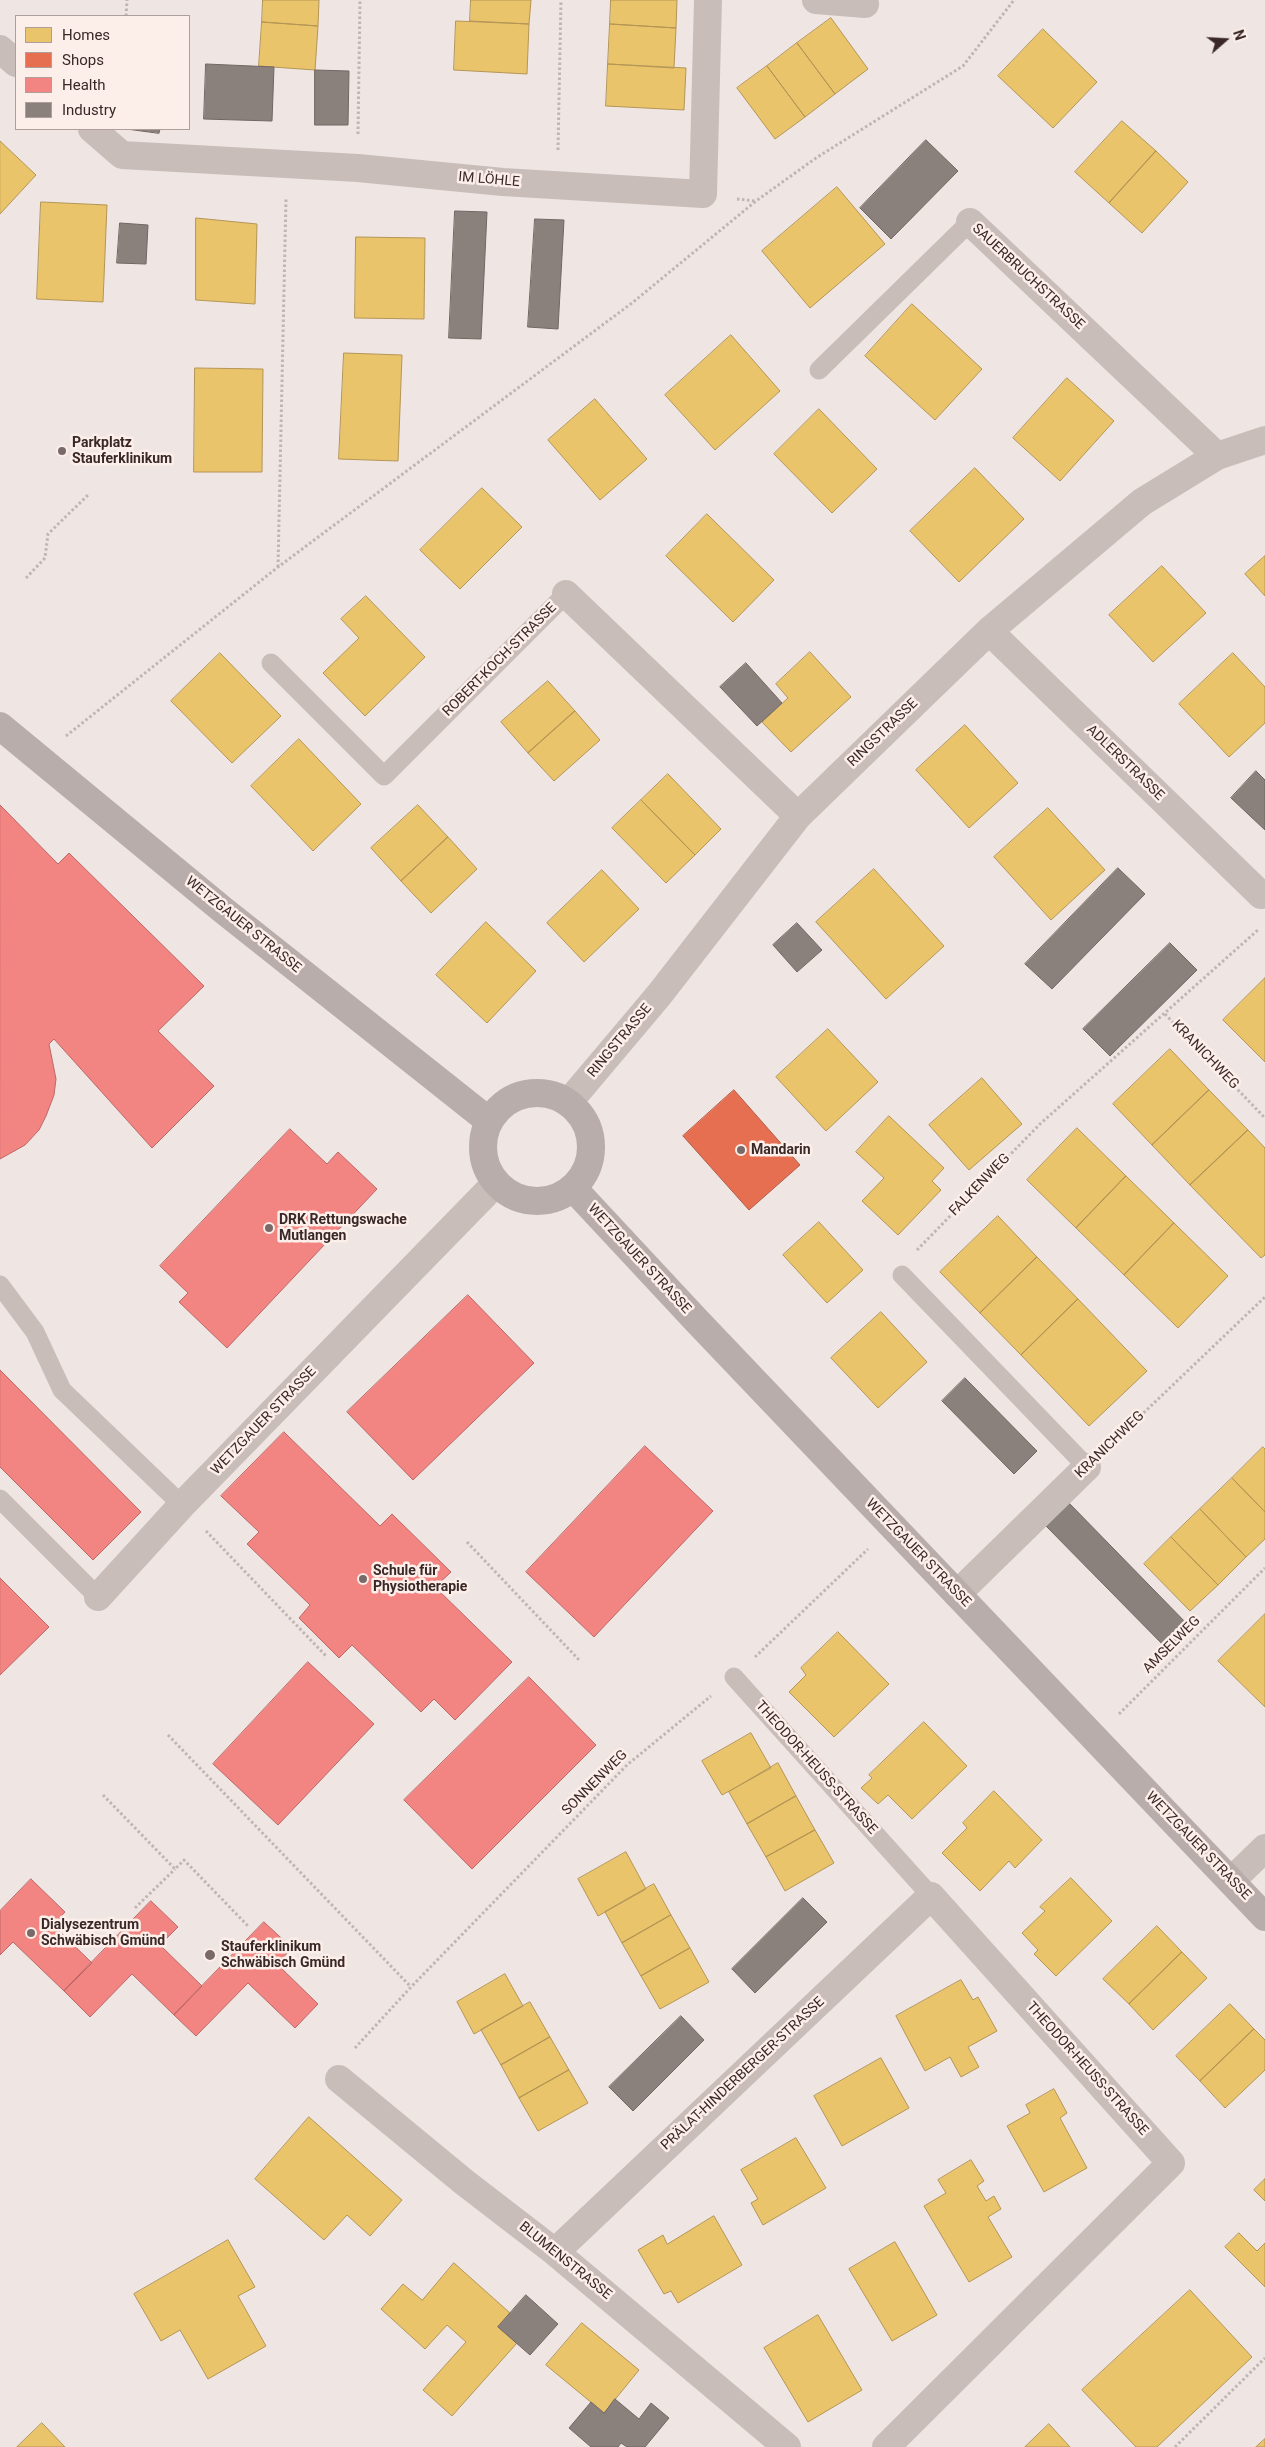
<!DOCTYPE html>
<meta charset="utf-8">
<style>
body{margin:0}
#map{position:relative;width:1265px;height:2447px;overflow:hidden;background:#efe5e2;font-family:Roboto,sans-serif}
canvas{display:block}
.legend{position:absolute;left:15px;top:15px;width:175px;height:115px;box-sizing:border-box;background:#fceee9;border:1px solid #ae9f9c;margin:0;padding:6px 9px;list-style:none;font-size:15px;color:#3a2828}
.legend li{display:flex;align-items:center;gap:10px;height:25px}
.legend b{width:25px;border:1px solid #ae9f9c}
.north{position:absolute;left:1200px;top:15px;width:50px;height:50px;-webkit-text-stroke:4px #fceee9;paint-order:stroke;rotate:71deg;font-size:14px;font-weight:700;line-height:20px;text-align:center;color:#3a2828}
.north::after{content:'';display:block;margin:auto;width:18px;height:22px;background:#3a2828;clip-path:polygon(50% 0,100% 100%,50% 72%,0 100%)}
</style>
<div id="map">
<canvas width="1265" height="2447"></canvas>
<ul class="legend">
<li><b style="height:14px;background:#e9c46a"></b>Homes</li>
<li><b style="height:14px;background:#e76f51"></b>Shops</li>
<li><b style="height:14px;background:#f28482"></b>Health</li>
<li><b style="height:14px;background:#8a817c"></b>Industry</li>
</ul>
<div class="north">N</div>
</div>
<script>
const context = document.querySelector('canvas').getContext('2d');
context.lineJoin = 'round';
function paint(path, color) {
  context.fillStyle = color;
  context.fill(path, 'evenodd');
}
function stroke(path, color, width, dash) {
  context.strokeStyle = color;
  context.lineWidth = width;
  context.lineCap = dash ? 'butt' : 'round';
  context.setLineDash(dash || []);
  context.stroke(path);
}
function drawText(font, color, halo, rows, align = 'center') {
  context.font = font + ' Roboto,sans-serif';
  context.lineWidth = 5;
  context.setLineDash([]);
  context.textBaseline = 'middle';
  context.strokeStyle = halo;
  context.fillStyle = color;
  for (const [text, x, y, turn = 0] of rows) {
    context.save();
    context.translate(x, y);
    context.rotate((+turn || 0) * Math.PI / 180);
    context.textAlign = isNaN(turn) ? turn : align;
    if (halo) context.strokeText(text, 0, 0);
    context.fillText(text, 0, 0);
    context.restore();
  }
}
const homes = new Path2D(`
 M263 0H319L318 26 262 22Z
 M471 0H531L529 24 470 21Z
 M611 0H677L676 28 610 24Z
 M831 18 868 69 835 94 797 43Z
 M456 21 529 24 527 74 454 70Z
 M262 22 318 26 315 70 259 66Z
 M610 24 676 28 674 68 608 64Z
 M1043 29 1097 82 1053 128 998 76Z
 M797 43 835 94 805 117 767 66Z
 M608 64 686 68 684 110 606 106Z
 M767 66 805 117 775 139 737 88Z
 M1122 121 1156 151 1109 203 1075 172Z
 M0 141 36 175 0 214Z
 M1156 151 1188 182 1142 233 1109 203Z
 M837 187 885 244 810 308 762 251Z
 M41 202 107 205 103 302 37 299Z
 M196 218 257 224 255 304 196 300Z
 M356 237 425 238 424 319 355 318Z
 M912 304 982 369 935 420 865 356Z
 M731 335 780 391 715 450 665 395Z
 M344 353 402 355 398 461 339 459Z
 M195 368 263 369 262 472H194Z
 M1067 378 1114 421 1060 481 1013 438Z
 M595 399 647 459 600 500 548 440Z
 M819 409 877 469 832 513 774 454Z
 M975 468 1024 519 959 582 910 531Z
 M482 488 522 527 460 589 420 550Z
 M707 514 774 580 733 622 666 556Z
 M1265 556V596L1245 574Z
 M1162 566 1206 613 1153 662 1109 615Z
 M366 596 425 657 365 716 323 673 359 638 341 619Z
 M810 652 851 697 791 752 762 722 788 698 776 684Z
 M220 653 281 716 232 763 171 701Z
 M1233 653 1265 687V723L1229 757 1179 704Z
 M548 681 575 711 528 753 501 722Z
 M575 711 600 740 554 781 528 753Z
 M965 725 1018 783 969 828 916 770Z
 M299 739 361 804 313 851 251 786Z
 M668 774 721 829 695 855 641 800Z
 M641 800 695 855 666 883 612 828Z
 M418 805 448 837 401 881 371 848Z
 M1048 808 1105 870 1051 920 994 857Z
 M448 837 477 869 431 913 401 881Z
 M874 869 944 946 886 999 816 922Z
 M602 870 639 909 584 962 547 923Z
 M486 922 536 971 487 1023 436 975Z
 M1265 978V1062L1223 1020Z
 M828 1029 878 1082 826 1131 776 1077Z
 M1170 1049 1209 1090 1152 1145 1113 1104Z
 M982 1078 1022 1124 969 1170 929 1125Z
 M1209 1090 1248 1130 1190 1185 1152 1145Z
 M889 1116 944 1168 932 1181 941 1190 898 1235 862 1201 884 1178 856 1152Z
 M1077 1128 1126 1176 1076 1228 1027 1180Z
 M1248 1130 1265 1148V1255L1261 1258 1190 1185Z
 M1126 1176 1174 1223 1124 1275 1076 1228Z
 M998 1216 1037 1257 980 1313 940 1272Z
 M819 1222 863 1270 827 1303 783 1255Z
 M1174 1223 1228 1276 1178 1328 1124 1275Z
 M1037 1257 1078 1299 1021 1355 980 1313Z
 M1078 1299 1147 1371 1089 1426 1021 1355Z
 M881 1312 927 1362 878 1408 831 1358Z
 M1263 1447 1265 1449V1512L1232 1478Z
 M1232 1478 1265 1512V1539L1246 1557 1200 1509Z
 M1200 1509 1246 1557 1218 1585 1171 1537Z
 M1171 1537 1218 1585 1190 1611 1144 1564Z
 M1265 1614V1707L1218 1661Z
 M838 1632 889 1684 834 1737 789 1692 806 1675 801 1668Z
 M924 1722 967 1766 912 1819 888 1795 878 1804 861 1788 872 1778 869 1775Z
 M751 1733 771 1768 722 1795 702 1761Z
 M778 1763 796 1796 747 1824 729 1792Z
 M994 1791 1042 1840 1015 1868 1009 1861 980 1891 942 1853 967 1828 963 1823Z
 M796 1796 815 1830 766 1857 747 1824Z
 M815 1830 834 1863 785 1891 766 1857Z
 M626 1852 646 1889 598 1916 578 1879Z
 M1071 1878 1112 1921 1056 1976 1034 1954 1038 1950 1022 1933 1045 1911 1040 1907Z
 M654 1884 671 1915 622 1943 605 1912Z
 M671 1915 690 1948 641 1976 622 1943Z
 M1157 1926 1182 1952 1129 2004 1103 1979Z
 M690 1948 709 1982 660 2009 641 1976Z
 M1182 1952 1207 1978 1153 2030 1129 2004Z
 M505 1974 523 2006 474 2034 457 2002Z
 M961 1980 973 2000 978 1997 997 2031 968 2047 979 2067 961 2077 950 2057 925 2071 896 2016Z
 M530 2002 550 2037 501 2065 481 2030Z
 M1230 2004 1254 2029 1200 2081 1176 2056Z
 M1254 2029 1265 2040V2070L1225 2108 1200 2081Z
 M550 2037 569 2070 519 2098 501 2065Z
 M881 2058 909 2108 842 2146 814 2096Z
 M569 2070 588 2103 538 2131 519 2098Z
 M1054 2089 1067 2113 1060 2118 1087 2168 1044 2192 1007 2126 1030 2113 1026 2105Z
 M309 2117 402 2200 370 2236 347 2215 324 2240 255 2179Z
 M796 2138 826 2188 763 2225 751 2203 758 2199 741 2170Z
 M971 2160 984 2181 977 2186 986 2201 994 2196 1001 2209 988 2217 1012 2257 969 2282 924 2206 946 2193 938 2180Z
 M1265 2179V2201L1254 2190Z
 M714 2216 742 2265 678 2303 671 2291 664 2294 638 2250 663 2235 667 2244Z
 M1239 2233 1257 2251 1265 2243V2287L1225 2247Z
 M228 2240 255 2287 238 2296 266 2346 208 2379 180 2330 161 2341 134 2294Z
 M895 2242 937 2315 892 2341 849 2269Z
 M454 2263 510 2313 498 2327 517 2343 452 2416 423 2390 466 2342 447 2325 425 2349 381 2309 403 2284 422 2300Z
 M1190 2290 1252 2357 1157 2447H1136L1082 2390Z
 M818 2315 862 2390 808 2422 764 2348Z
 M582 2323 639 2370 604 2413 546 2365Z
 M42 2423 65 2447H17Z
 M1049 2424 1070 2447H1025Z
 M1265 2439V2447H1256Z`);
paint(homes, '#e9c46a');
stroke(homes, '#b49556', 1);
const shops = new Path2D(`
 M734 1090 800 1165 749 1210 683 1136Z`);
paint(shops, '#e76f51');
stroke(shops, '#b35a45', 1);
const health = new Path2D(`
 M0 805 58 864 69 853 204 986 158 1031 214 1086 152 1148 54 1039 49 1044 56 1079 54 1095 46 1116 39 1130 25 1145 0 1159Z
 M290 1129 327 1164 338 1152 377 1189 227 1348 179 1302 188 1293 160 1266Z
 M468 1295 534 1363 413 1480 347 1412Z
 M0 1370 141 1512 93 1560 0 1467Z
 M284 1432 380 1526 392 1514 451 1572 435 1587 512 1662 455 1720 434 1699 421 1712 352 1645 339 1658 299 1618 310 1605 247 1544 259 1532 221 1496Z
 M645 1446 713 1511 594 1637 526 1572Z
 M0 1578 49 1627 0 1675Z
 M308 1662 374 1724 278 1825 213 1764Z
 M529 1677 596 1745 472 1869 404 1800Z
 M31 1879 65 1912 53 1925 92 1963 64 1991 13 1942 0 1955V1911Z
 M151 1901 178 1927 160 1945 202 1986 174 2015 132 1974 90 2017 64 1991Z
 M264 1922 292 1948 277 1964 318 2004 295 2028 248 1983 196 2036 174 2015Z`);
paint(health, '#f28482');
stroke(health, '#bb6867', 1);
const industry = new Path2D(`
 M206 64 274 67 272 121 204 119Z
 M315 70 349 71 348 125H315Z
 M127 129H160L159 133Z
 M926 140 958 171 891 239 860 208Z
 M455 211 487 212 481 339 449 338Z
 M535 219 564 220 558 329 528 327Z
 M120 223 148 225 146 264 117 263Z
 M746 663 782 703 757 726 720 687Z
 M1256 771 1265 780V830L1231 798Z
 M1118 868 1145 894 1052 989 1025 964Z
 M797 923 822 950 797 972 773 945Z
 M1170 943 1197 970 1110 1056 1083 1029Z
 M965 1378 1037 1451 1014 1474 942 1401Z
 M1069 1503 1192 1629 1170 1652 1046 1526Z
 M803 1898 827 1922 755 1993 732 1969Z
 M681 2016 704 2040 633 2111 609 2087Z
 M526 2295 558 2324 530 2355 498 2327Z
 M615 2399 639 2419 651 2403 669 2418 645 2447H627L621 2443 618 2447H591L569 2428 591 2402 604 2413Z`);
paint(industry, '#8a817c');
stroke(industry, '#726663', 1);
stroke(new Path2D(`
 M126 16 127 0
 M358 134 360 0
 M558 150 561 0
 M737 199 755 201
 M278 567 286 198
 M26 578 45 558 48 534 89 494
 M66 736 278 567 632 303 756 201 816 158 963 66 1014 0
 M1165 1014 1265 1118
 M917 1250 1040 1124 1259 929
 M1111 1444 1265 1297
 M206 1531 327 1657
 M467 1542 580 1661
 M755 1657 868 1549
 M1119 1714 1265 1568
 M168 1735 411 1987
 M103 1795 175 1869 184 1860 248 1926
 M135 1908 175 1869
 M355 2048 411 1987 627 1765 711 1696
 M1175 2447 1265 2358`), '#c1b5b3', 3, [2.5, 2.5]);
stroke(new Path2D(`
 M819 370 970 222
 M271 663 384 776 566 594
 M902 1275 1087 1467
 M0 1285 35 1332 62 1390 182 1505
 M0 1499 98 1597
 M734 1677 931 1896`), '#c9bdba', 19);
stroke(new Path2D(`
 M816 0 865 4
 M0 49 16 63
 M92 129 122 155 358 168 503 182 703 194 708 0
 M970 222 1217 456
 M566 594 798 816
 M989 631 1261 895
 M568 1103 659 995 798 816 989 631 1142 502 1217 456 1265 440
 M957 1594 1087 1467
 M98 1597 182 1505 496 1183
 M1231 1881 1265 1848
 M339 2079 464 2182 555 2252 787 2447
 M555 2252 931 1896 1171 2163 886 2447`), '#c9bdba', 28);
stroke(new Path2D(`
 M0 726 223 910 489 1121
 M483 1147a54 54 0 1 1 108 0a54 54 0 1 1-108 0Z
 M573 1188 696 1320 1265 1917`), '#b9adab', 28);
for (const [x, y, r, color] of [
 [62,451,5,"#796a69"],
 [741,1150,5,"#796a69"],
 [269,1228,5,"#796a69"],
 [363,1579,5,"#796a69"],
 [31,1933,5,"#796a69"],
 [210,1955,6,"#796a69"]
]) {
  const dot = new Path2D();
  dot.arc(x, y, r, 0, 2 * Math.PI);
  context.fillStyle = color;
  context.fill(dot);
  stroke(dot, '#fceee9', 2);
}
drawText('14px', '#3a2828', '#fceee9', [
 ["IM LÖHLE",489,180,5],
 ["SAUERBRUCHSTRASSE",1028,277,43],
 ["ROBERT-KOCH-STRASSE",500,660,-45],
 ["RINGSTRASSE",883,733,-44],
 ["ADLERSTRASSE",1125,763,44],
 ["WETZGAUER STRASSE",243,925,39],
 ["RINGSTRASSE",620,1041,-50],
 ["KRANICHWEG",1205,1055,46],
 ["FALKENWEG",980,1185,-46],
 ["WETZGAUER STRASSE",639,1259,47],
 ["WETZGAUER STRASSE",264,1421,-46],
 ["KRANICHWEG",1110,1445,-44],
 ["WETZGAUER STRASSE",918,1553,46],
 ["AMSELWEG",1172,1645,-45],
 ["THEODOR-HEUSS-STRASSE",816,1768,48],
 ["SONNENWEG",595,1783,-45],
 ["WETZGAUER STRASSE",1198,1846,46],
 ["THEODOR-HEUSS-STRASSE",1087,2069,48],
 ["PRÄLAT-HINDERBERGER-STRASSE",743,2074,-43],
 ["BLUMENSTRASSE",565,2261,39]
]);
drawText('bold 14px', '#3a2828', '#fceee9', [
 ["Parkplatz",72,443],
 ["Stauferklinikum",72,459],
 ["Mandarin",751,1150],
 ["DRK Rettungswache",279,1220],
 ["Mutlangen",279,1236],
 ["Schule für",373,1571],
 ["Physiotherapie",373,1587],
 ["Dialysezentrum",41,1925],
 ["Schwäbisch Gmünd",41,1941],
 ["Stauferklinikum",221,1947],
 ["Schwäbisch Gmünd",221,1963]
], 'left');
</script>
